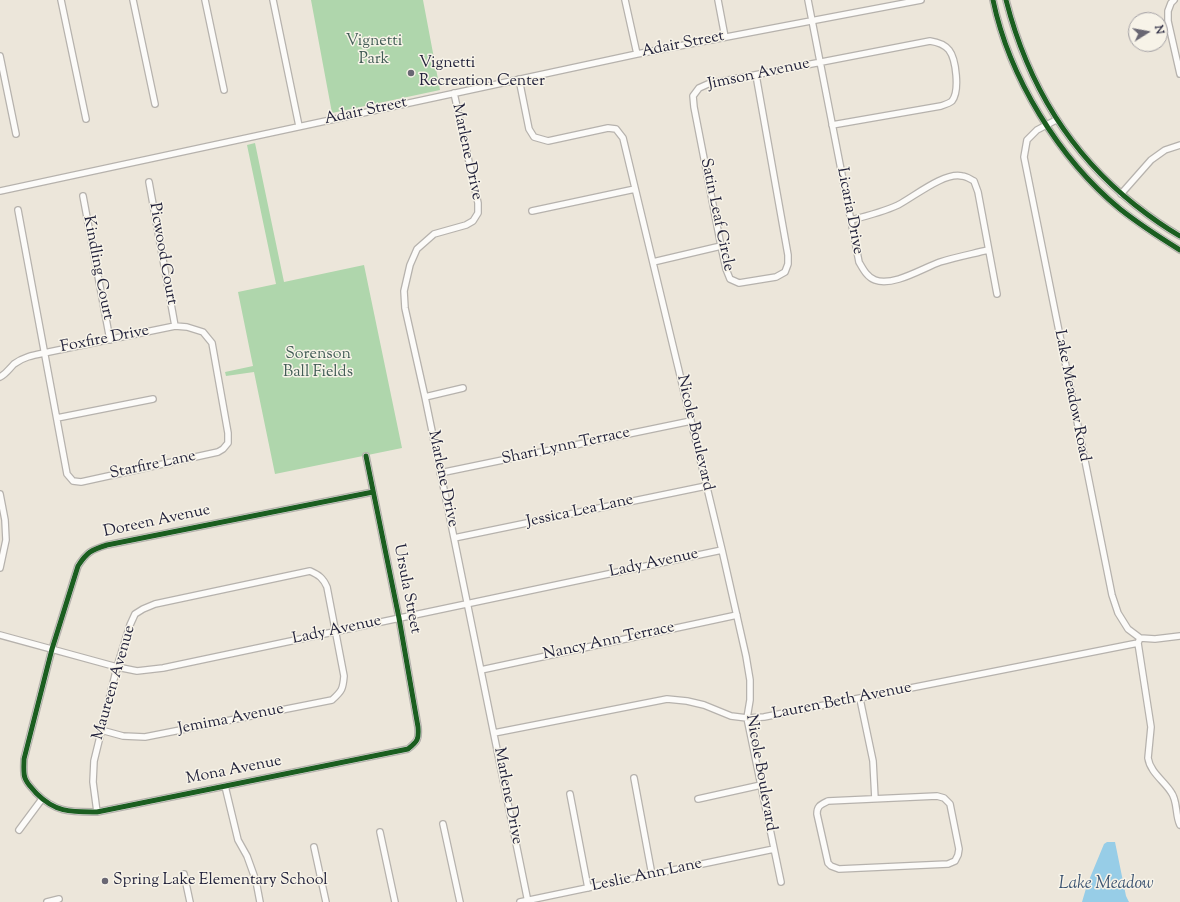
<!DOCTYPE html>
<style>
body{margin:0}
#map{position:relative;width:1180px;height:902px;overflow:hidden;background:#ece6da;font-family:"Sorts Mill Goudy",serif}
canvas{display:block}
.north{position:absolute;left:1128px;top:12px;width:40px;height:40px;box-sizing:border-box;background:#f7f3e8;border:1px solid #a29fa3;border-radius:50%;rotate:79deg;font-size:11px;font-weight:700;line-height:16px;text-align:center;color:#22223b}
.north::after{content:'';display:block;margin:auto;width:14px;height:18px;background:#696773;clip-path:polygon(50% 0,100% 100%,50% 72%,0 100%)}
</style>
<div id="map">
<canvas width="1180" height="902"></canvas>
<div class="north">N</div>
</div>
<script>
const context = document.querySelector('canvas').getContext('2d');
context.lineJoin = 'round';
function paint(path, color) {
  context.fillStyle = color;
  context.fill(path, 'evenodd');
}
function stroke(path, color, width, dash) {
  context.strokeStyle = color;
  context.lineWidth = width;
  context.lineCap = dash ? 'butt' : 'round';
  context.setLineDash(dash || []);
  context.stroke(path);
}
function drawText(font, color, halo, rows, align = 'center') {
  context.font = font + ' "Sorts Mill Goudy",serif';
  context.lineWidth = 3;
  context.setLineDash([]);
  context.textBaseline = 'middle';
  context.strokeStyle = halo;
  context.fillStyle = color;
  for (const [text, x, y, turn = 0] of rows) {
    context.save();
    context.translate(x, y);
    context.rotate((+turn || 0) * Math.PI / 180);
    context.textAlign = isNaN(turn) ? turn : align;
    if (halo) context.strokeText(text, 0, 0);
    context.fillText(text, 0, 0);
    context.restore();
  }
}
paint(new Path2D(`
 M311 0H423L440 90 332 113Z
 M255 143 284 282 364 265 402 448 275 474 254 372 226 376 225 372 253 366 238 292 276 284 247 145Z`), '#afd6ac');
paint(new Path2D(`
 M1107 842H1115L1126 896 1129 902H1082L1087 885 1104 844Z`), '#97cde7');
const minor = new Path2D(`
 M61 0 86 119
 M133 0 155 104
 M205 0 224 90
 M273 0 299 126
 M625 0 637 54
 M718 0 725 37
 M808 0 859 262C863 269 867 277 875 280 893 287 923 268 940 262 956 257 972 254 988 250
 M993 0C1009 77 1059 159 1120 209 1139 224 1159 237 1180 250
 M1006 0C1027 82 1068 152 1135 205 1149 216 1164 227 1180 236
 M1174 0 1171 3 1168 11V21L1180 74
 M0 56 16 134
 M756 75 788 255V264L785 272 776 277 739 283 730 279 726 269 721 246 694 107 693 96 699 88 708 84 930 41C937 42 944 44 949 50 956 59 960 91 952 101 950 103 944 105 941 106L832 125
 M519 79 529 129 534 137 548 141 608 128 616 129 623 138 722 550 746 656 750 680V700L747 718 781 882
 M454 93 478 203V213L473 221 466 225 434 234 417 249 410 265 404 291 405 308 425 397 454 538 528 902
 M1056 120 1037 130 1027 140 1024 157 1112 595 1118 613 1128 629 1140 638 1155 639 1180 636
 M149 182 175 326
 M0 191 637 54 921 0
 M1121 194 1151 160 1165 150 1180 145
 M83 196 110 340
 M532 211 635 189
 M851 220C867 216 883 212 898 205 915 196 944 172 962 176 966 176 970 179 974 181L978 192 997 294
 M653 262 721 246
 M0 377C6 374 9 369 14 364 23 357 34 355 44 353L175 326 187 327 203 332 212 343 228 433V443L223 449 218 452 81 482 73 481 67 474 18 210
 M425 397 463 388
 M57 418 153 399
 M366 456 399 618 418 727C419 739 418 741 408 749L97 812C71 812 56 813 36 793 32 788 27 784 25 778 23 773 24 765 24 759L52 649 78 566C87 552 91 550 107 545L373 492
 M440 473 691 421
 M0 494 5 520 6 540 0 568
 M454 538 706 486
 M0 635 117 667 137 671 163 668 722 550
 M1138 643 1151 727 1148 758C1150 772 1164 781 1171 792 1178 801 1175 815 1180 825
 M481 670 737 615
 M860 699 873 761 875 799
 M494 733 667 699 687 701 704 705 731 716 747 718 764 717 1138 643 1140 638
 M634 778 652 875
 M225 786 238 840 247 856 256 881 260 902
 M570 794 588 888
 M937 796 944 798 950 804 959 849 958 855 955 861 948 864 839 869 831 866 828 863 817 814C817 806 820 805 828 801Z
 M698 799 761 785
 M97 812 93 782 94 761 117 667 130 625 135 614 143 609 155 604 310 571C319 575 323 578 327 587L344 676C343 689 342 691 332 700L145 737 123 736 101 730
 M443 824 460 902
 M19 830 42 799
 M380 832 395 902
 M314 847 326 902
 M184 874 190 902
 M47 902 59 899
 M520 902 774 849`);
stroke(minor, '#b6b2ad', 8);
stroke(minor, '#fcfbf9', 5.5);
stroke(new Path2D(`
 M993 0C1009 77 1059 159 1120 209 1139 224 1159 237 1180 250
 M1006 0C1027 82 1068 152 1135 205 1149 216 1164 227 1180 236
 M366 456 399 618 418 727C419 739 418 741 408 749L97 812C71 812 56 813 36 793 32 788 27 784 25 778 23 773 24 765 24 759L52 649 78 566C87 552 91 550 107 545L373 492`), '#1b5e20', 5);
for (const [x, y, r, color] of [
 [411,73,4,"#696773"],
 [105,881,4,"#696773"]
]) {
  const dot = new Path2D();
  dot.arc(x, y, r, 0, 2 * Math.PI);
  context.fillStyle = color;
  context.fill(dot);
  stroke(dot, '#f7f3e8', 1.5);
}
drawText('16px', '#425c56', '#f7f3e8', [
 ["Vignetti",374,42],
 ["Park",374,60],
 ["Sorenson",318,355],
 ["Ball Fields",318,373]
]);
drawText('16px', '#22223b', '#f7f3e8', [
 ["Adair Street",683,45,-11],
 ["Jimson Avenue",759,75,-12],
 ["Adair Street",366,112,-12],
 ["Marlene Drive",466,152,78],
 ["Licaria Drive",849,211,79],
 ["Satin Leaf Circle",716,215,78],
 ["Picwood Court",162,254,80],
 ["Kindling Court",97,268,79],
 ["Foxfire Drive",105,340,-11],
 ["Lake Meadow Road",1071,396,79],
 ["Nicole Boulevard",694,433,77],
 ["Shari Lynn Terrace",566,447,-12],
 ["Starfire Lane",153,466,-12],
 ["Marlene Drive",442,479,78],
 ["Jessica Lea Lane",580,512,-12],
 ["Doreen Avenue",157,522,-12],
 ["Lady Avenue",654,564,-12],
 ["Ursula Street",406,589,79],
 ["Lady Avenue",337,631,-12],
 ["Nancy Ann Terrace",609,642,-12],
 ["Maureen Avenue",115,683,-74],
 ["Lauren Beth Avenue",842,702,-11],
 ["Jemima Avenue",231,720,-11],
 ["Mona Avenue",234,771,-11],
 ["Nicole Boulevard",760,773,80],
 ["Marlene Drive",507,796,79],
 ["Leslie Ann Lane",647,876,-12]
]);
drawText('16px', '#22223b', '#f7f3e8', [
 ["Vignetti",419,64],
 ["Recreation Center",419,82],
 ["Spring Lake Elementary School",113,881]
], 'left');
drawText('italic 17px', '#3a5270', '#f7f3e8', [
 ["Lake Meadow",1106,885]
]);
</script>
